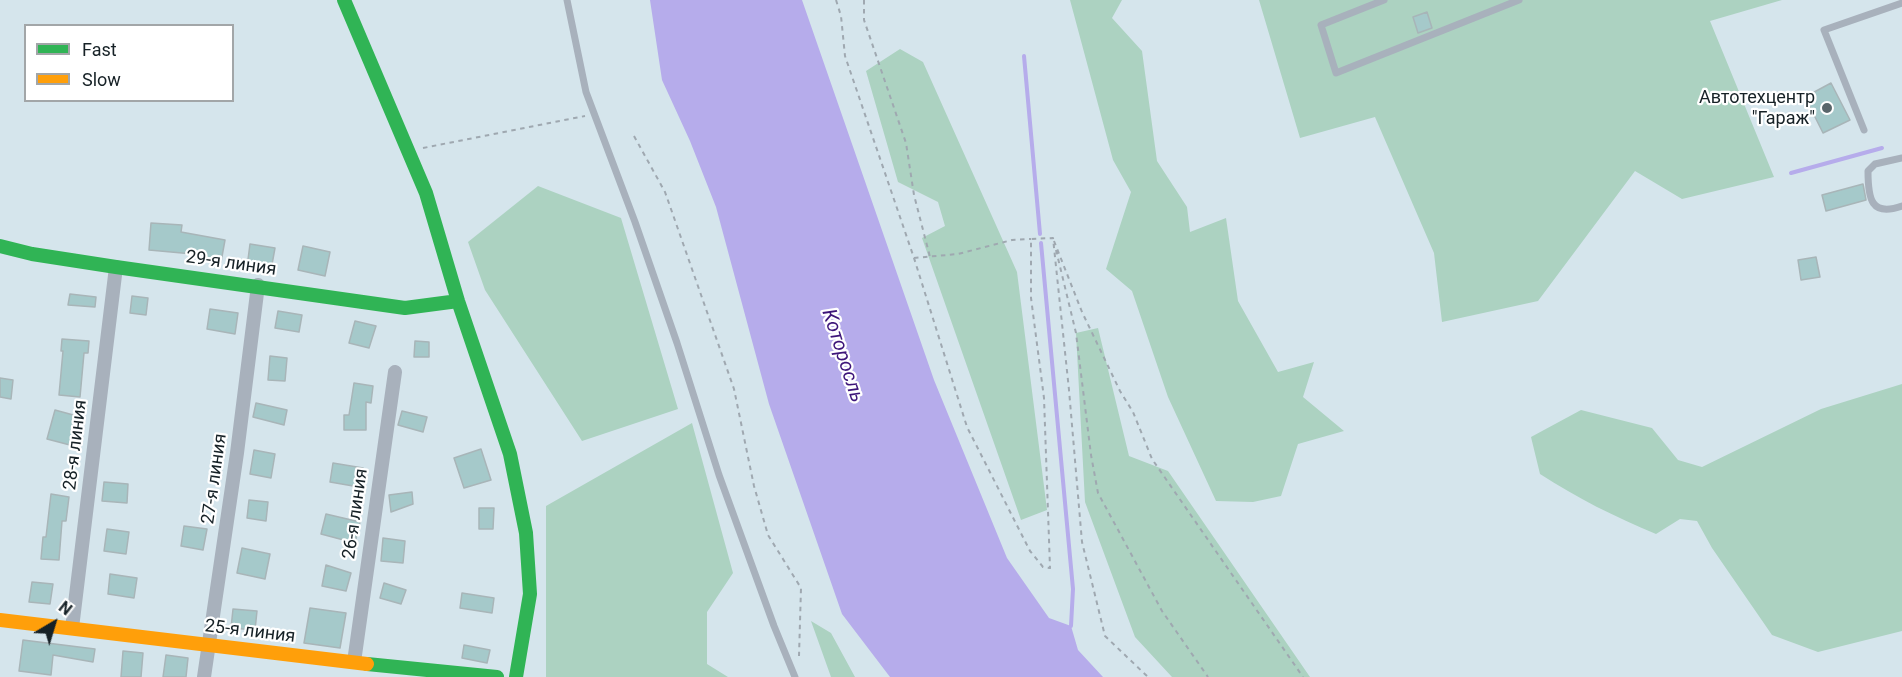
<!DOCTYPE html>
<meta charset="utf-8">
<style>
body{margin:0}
#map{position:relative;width:1902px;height:677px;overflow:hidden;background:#d5e5ec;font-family:Roboto,sans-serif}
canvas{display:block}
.legend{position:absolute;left:24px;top:24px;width:210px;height:78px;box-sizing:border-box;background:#fff;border:2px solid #a2a6a8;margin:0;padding:8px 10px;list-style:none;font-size:18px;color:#162126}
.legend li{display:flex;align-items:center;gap:12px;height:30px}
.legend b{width:30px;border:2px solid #a2a6a8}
.north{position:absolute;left:24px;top:593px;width:60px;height:60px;-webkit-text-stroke:4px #fff;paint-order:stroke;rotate:38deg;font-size:16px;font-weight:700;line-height:24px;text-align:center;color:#162126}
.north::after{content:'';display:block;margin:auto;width:21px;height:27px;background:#162126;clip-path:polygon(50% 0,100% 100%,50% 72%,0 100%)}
</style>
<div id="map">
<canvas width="1902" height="677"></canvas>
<ul class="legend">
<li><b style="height:8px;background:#30b455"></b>Fast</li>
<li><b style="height:8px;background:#ff9f0a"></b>Slow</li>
</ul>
<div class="north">N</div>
</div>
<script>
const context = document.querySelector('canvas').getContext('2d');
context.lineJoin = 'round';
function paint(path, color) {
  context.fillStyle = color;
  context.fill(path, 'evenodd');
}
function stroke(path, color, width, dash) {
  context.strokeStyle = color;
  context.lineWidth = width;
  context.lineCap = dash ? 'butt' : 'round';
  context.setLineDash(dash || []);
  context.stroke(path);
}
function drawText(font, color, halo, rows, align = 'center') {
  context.font = font + ' Roboto,sans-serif';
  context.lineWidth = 4.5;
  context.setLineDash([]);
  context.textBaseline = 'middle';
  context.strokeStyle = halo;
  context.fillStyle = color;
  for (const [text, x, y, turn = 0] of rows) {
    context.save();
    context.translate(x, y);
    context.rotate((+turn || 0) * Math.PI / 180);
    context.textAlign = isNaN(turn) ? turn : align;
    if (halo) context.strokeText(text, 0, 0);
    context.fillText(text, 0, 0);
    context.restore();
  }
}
paint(new Path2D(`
 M1070 0H1122L1112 18 1142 51 1157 161 1187 207 1190 232 1226 218 1238 301 1278 372 1314 362 1303 397 1344 431 1298 444 1281 496 1253 502 1216 501 1168 397 1132 291 1106 269 1131 192 1113 160Z
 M1259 0H1782L1710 21 1774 177 1682 199 1635 171 1538 301 1442 322 1434 253 1375 117 1300 138Z
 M900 49 923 62 1017 272 1047 510 1021 520 922 238 945 226 938 202 898 182 866 71Z
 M538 186 621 218 678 409 582 441 485 290 468 242Z
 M1098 328 1129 456 1168 471 1310 677H1172L1135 637 1085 502 1076 333Z
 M1902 384V631L1818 652 1772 635 1712 548 1697 521 1680 519 1656 534C1615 517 1577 498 1540 474L1531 437 1581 410 1652 428 1678 460 1702 467 1821 409Z
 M692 423 733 573 707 612V664L728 677H546V506Z
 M811 621 831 633 855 677H831Z`), '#acd2c1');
paint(new Path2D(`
 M650 0H802L934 380 1007 558 1049 618 1071 626 1078 650 1103 677H890L842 614 769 404 716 207 690 141 662 80Z`), '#b6aceb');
stroke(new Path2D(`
 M1024 56 1040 234
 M1791 173 1882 148
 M1041 243 1073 589 1071 626`), '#b6aceb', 4);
const building = new Path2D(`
 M1427 12 1432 28 1418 33 1413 17Z
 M1831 83 1850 120 1823 133 1805 97Z
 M1863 184 1866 200 1826 211 1822 195Z
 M151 223 182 225 181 232 225 240 221 262 192 256 193 254 149 250Z
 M250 244 275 248 271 270 247 267Z
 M303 246 330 252 325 276 298 270Z
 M1816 257 1820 277 1801 280 1798 260Z
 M70 294 96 297 95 307 68 305Z
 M132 296 148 298 146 315 130 313Z
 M210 309 238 313 235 334 207 329Z
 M278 311 302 315 299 332 275 328Z
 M355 321 376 326 369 348 349 343Z
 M62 339 89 341 88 353H84L80 397 59 395 63 351H61Z
 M415 341 429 342V357H414Z
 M270 356 287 358 285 381 268 380Z
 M0 378 13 380 11 399 0 397Z
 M354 383 373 386 371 403 366 402V430H344V415H349Z
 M256 403 287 410 284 425 253 417Z
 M55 410 77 416 70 445 47 439Z
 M402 411 427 417 423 432 398 425Z
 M481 449 491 480 464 488 454 458Z
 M254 450 275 454 271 478 250 474Z
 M333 463 363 468 359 487 330 482Z
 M104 482 128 484 127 503 102 501Z
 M412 492 413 504 391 512 389 495Z
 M51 494 69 497 66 521H62L59 560 41 559 43 537H46Z
 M249 500 268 502 266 521 247 518Z
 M479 508H494L493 529H479Z
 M326 514 360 522 355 543 321 534Z
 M184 526 207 529 203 550 181 546Z
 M107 529 129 532 126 554 104 551Z
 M383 538 405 541 403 563 381 561Z
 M242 548 270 554 265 579 237 573Z
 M326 565 351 573 346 591 322 586Z
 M110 574 137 578 134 598 108 594Z
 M32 582 53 584 50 604 29 602Z
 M384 583 406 590 401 604 380 598Z
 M462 593 494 598 492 613 460 608Z
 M310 608 346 613 340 648 304 643Z
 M233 609 257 611 255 630 231 628Z
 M23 640 95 649 93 662 53 655 51 675 19 671Z
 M464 645 490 650 487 663 462 658Z
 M123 651 143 653 141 677H121Z
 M166 655 188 658 186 677H163Z`);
paint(building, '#a5c9ca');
stroke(building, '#a8b5b8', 1.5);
stroke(new Path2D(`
 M836 0 841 16 845 56 914 258 967 427 1030 551 1043 567 1050 568 1044 398 1031 298V239L1053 238 1069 390 1082 542 1105 636 1148 677
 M864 0V20L906 143 914 195 930 257
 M634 136 665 192 734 389 754 486 768 535 801 588 799 656
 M423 148 585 116
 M1054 241 1082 312 1120 391 1133 412 1152 459 1303 677
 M1056 250 1076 333 1091 455 1098 493 1162 611 1208 677
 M914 258 958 254 1012 240 1031 239`), '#9fa8b0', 2, [4.5, 4.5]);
stroke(new Path2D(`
 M567 0 586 92 635 222 677 343 719 475 774 626 795 677
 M1384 0 1321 25 1336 73 1519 0
 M1864 130 1824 30 1902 3
 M1902 158 1875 164 1868 171C1868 199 1871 217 1902 206`), '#a8b1bc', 7);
stroke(new Path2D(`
 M72 628 116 267
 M354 662 395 372
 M204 677 237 453 258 285`), '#a8b1bc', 14);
stroke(new Path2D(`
 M344 0 426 193 458 301 510 454 526 533 530 594 516 677
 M0 246 32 254 116 267 405 308 458 301
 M367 664 497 677`), '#30b455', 14);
stroke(new Path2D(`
 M0 620 367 664`), '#ff9f0a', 14);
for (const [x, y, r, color] of [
 [1827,108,6,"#59666b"]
]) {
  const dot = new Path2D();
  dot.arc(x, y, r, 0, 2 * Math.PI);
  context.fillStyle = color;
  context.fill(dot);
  stroke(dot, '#fff', 2);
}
drawText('18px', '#162126', '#fff', [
 ["Автотехцентр",1815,98],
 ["\"Гараж\"",1815,119]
], 'right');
drawText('18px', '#162126', '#fff', [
 ["29-я линия",231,264,8],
 ["28-я линия",76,445,-83],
 ["27-я линия",215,479,-82],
 ["26-я линия",356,514,-82],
 ["25-я линия",250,632,7]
]);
drawText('italic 20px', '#3d1579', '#fff', [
 ["Которосль",842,356,72]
]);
</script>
